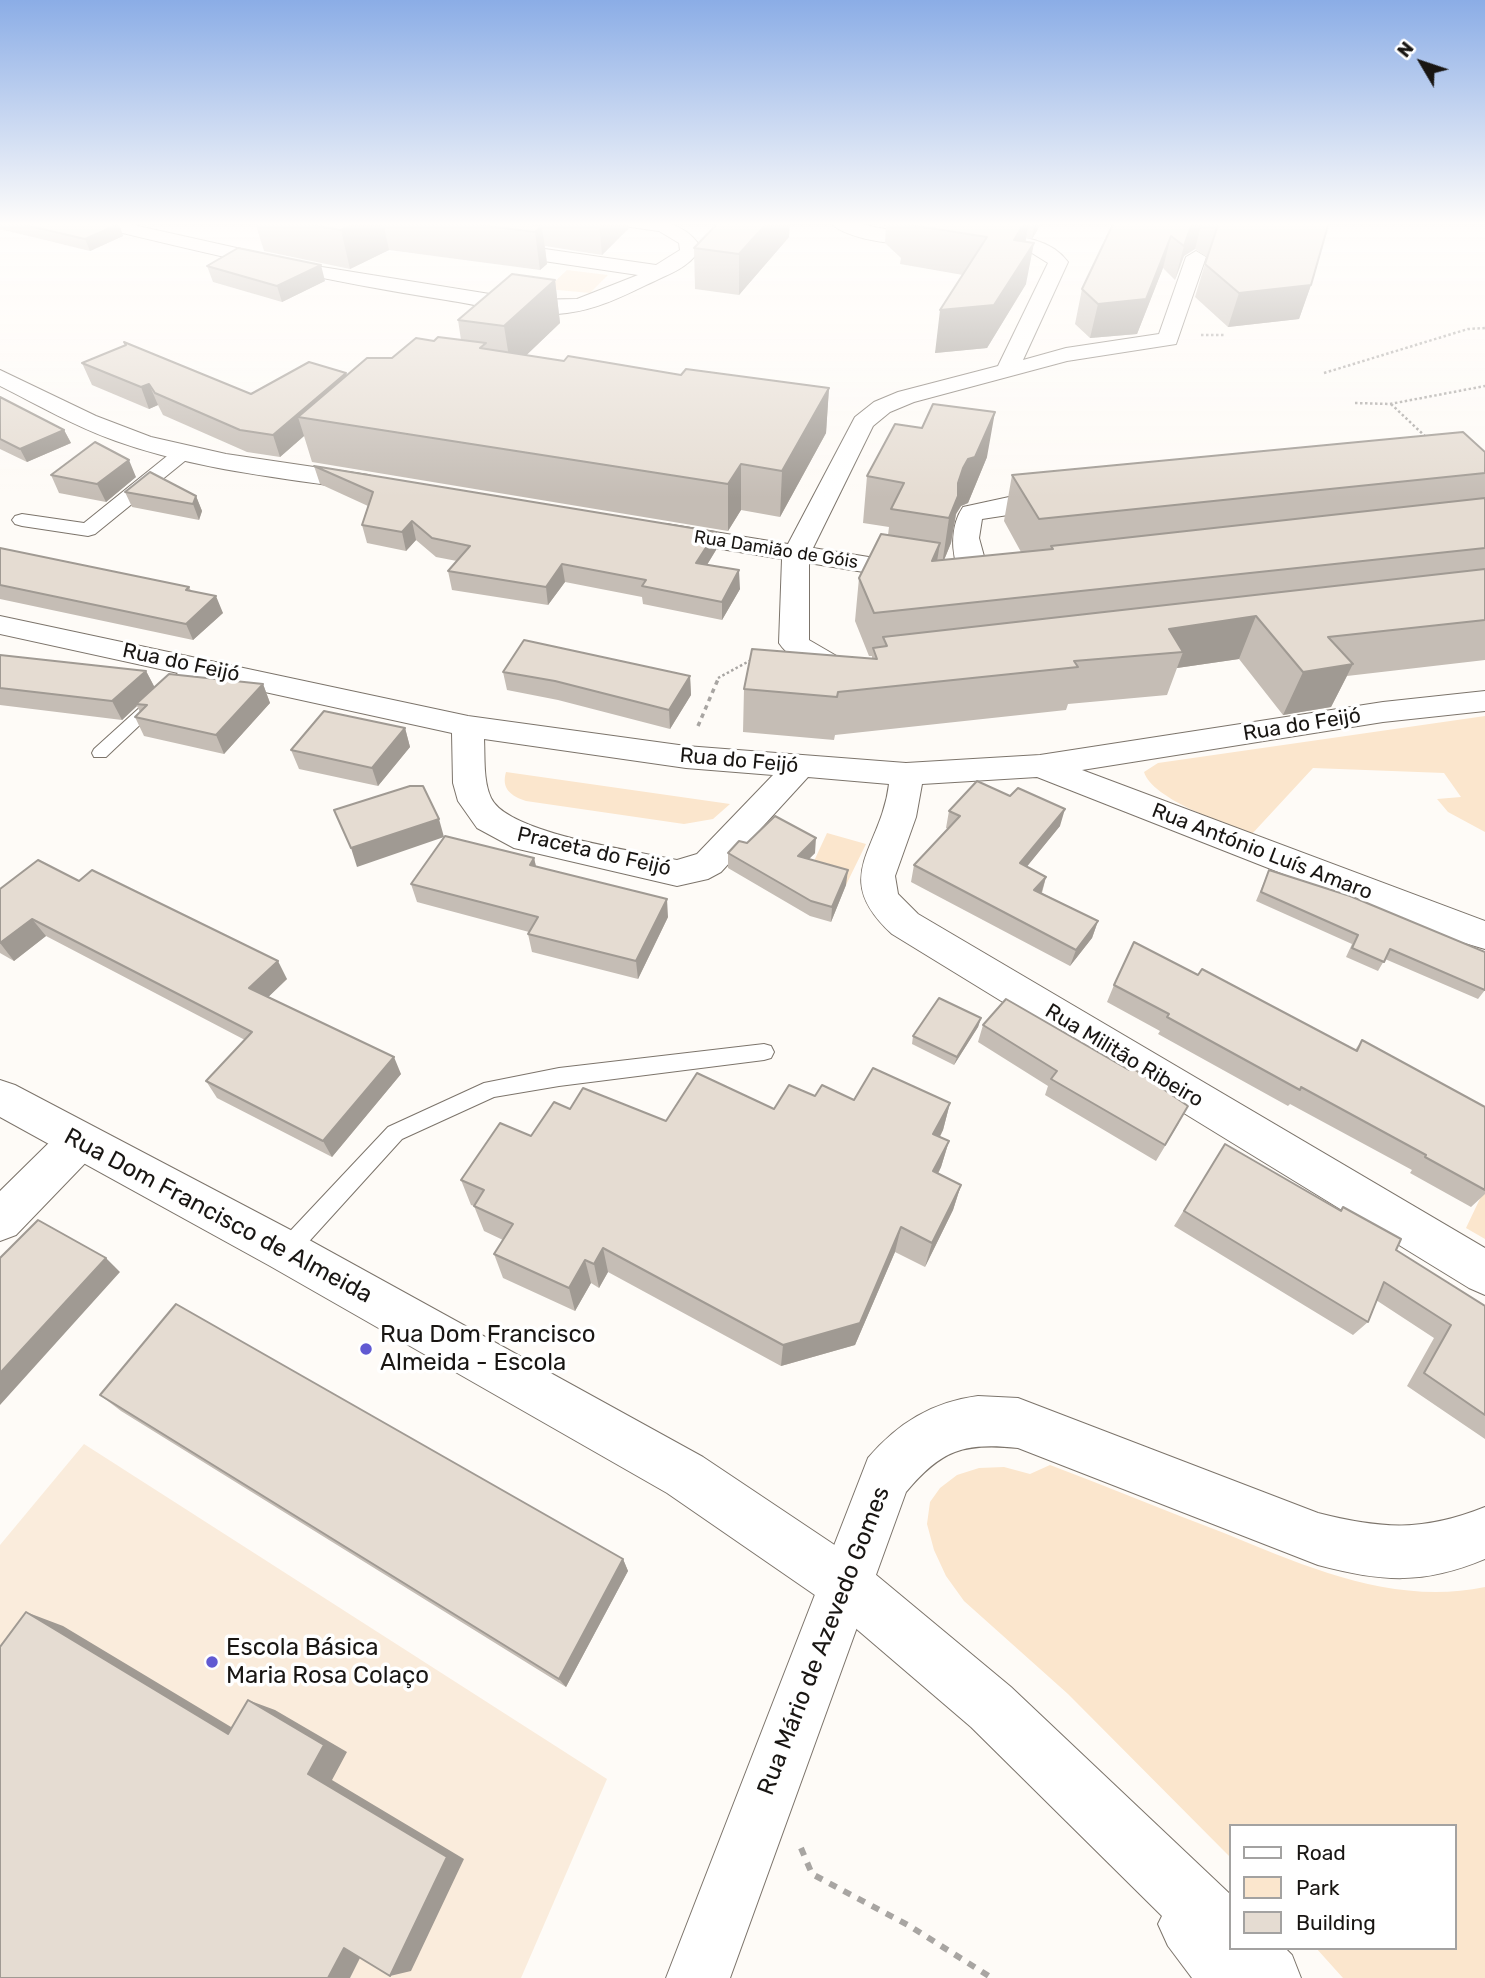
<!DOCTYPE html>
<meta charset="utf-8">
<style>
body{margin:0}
#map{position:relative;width:1485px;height:1978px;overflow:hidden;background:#fefbf7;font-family:Rubik,sans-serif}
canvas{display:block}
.legend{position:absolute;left:1229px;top:1824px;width:228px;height:126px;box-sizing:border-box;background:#fff;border:2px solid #a3a2a1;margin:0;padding:9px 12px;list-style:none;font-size:21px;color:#191613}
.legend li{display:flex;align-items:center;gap:14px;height:35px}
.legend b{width:35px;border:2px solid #a3a2a1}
.north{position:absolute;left:1387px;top:28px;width:70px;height:70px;-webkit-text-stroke:5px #fff;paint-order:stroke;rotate:309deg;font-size:19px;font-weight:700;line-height:28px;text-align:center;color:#191613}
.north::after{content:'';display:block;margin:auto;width:24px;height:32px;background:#191613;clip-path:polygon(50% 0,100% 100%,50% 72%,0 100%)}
</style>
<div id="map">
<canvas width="1485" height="1978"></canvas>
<ul class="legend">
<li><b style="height:9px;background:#fff"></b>Road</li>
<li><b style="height:19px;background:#fbe6cd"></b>Park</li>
<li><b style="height:19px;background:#e5dcd2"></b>Building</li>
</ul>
<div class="north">N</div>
</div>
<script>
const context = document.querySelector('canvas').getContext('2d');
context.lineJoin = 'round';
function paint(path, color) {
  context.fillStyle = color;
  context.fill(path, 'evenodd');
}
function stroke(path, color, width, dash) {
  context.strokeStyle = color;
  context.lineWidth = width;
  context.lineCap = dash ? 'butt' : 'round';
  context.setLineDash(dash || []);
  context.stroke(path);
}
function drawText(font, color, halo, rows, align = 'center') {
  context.font = font + ' Rubik,sans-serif';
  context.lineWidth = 7;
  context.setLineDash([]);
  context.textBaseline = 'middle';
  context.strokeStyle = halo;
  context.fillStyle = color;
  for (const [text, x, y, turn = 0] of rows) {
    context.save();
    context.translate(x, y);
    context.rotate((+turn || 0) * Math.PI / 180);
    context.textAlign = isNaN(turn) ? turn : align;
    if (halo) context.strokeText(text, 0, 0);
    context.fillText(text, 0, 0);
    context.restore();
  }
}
paint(new Path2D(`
 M84 1444 607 1779 521 1978H0V1545Z`), '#faecdc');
paint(new Path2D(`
 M567 270 608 275 590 293 547 289Z
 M1485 716V832L1448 812 1437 799 1461 797 1444 773 1313 768 1251 835C1226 824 1152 799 1144 772L1158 763Z
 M506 772 730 804 713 819 684 824 526 801C511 796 501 789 506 772Z
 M827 833 866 844 846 885 808 874Z
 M1485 1188V1239L1466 1228Z
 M1050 1465C1108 1487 1166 1511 1224 1533 1307 1567 1394 1606 1485 1587V1978H1343L1316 1948H1455V1826H1231V1858L1068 1694 964 1601 946 1576 934 1550 927 1524 930 1502 940 1488 957 1475 979 1468 1004 1467 1030 1474Z`), '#fbe6cd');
const service = new Path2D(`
 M194 661 202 666 199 669 106 757H94L92 753 94 749 189 663Z
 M764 1044 771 1046 774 1052 771 1058 764 1060 559 1086 494 1097 402 1139 294 1258 286 1262 278 1258 275 1251 278 1244 388 1127 484 1083 559 1068Z`);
const pedestrian = new Path2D(`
 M184 446 193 452 191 456 95 534 88 536 22 526 15 524 12 520 15 516 22 514 84 523 177 448Z`);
const minor = new Path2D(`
 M89 222H120L322 267 527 300 577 299 638 275 503 255 496 253 493 249 496 245 503 243 656 265 680 250 679 243 659 231 623 226 620 222C650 219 681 218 700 246 696 262 675 272 661 278 631 292 601 309 567 313 527 318 485 306 446 300 329 282 213 255 98 227Z
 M830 222C863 219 895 238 931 230L913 226 910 222H943L950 233C933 254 845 242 830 222Z
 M981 233C1011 236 1048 235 1068 262L1023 360 1066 348 1159 334 1186 257 1196 251 1206 257 1176 344 1067 361 914 402 890 412 873 426 813 548 918 565 928 567 932 573 928 579 918 581 809 563V640L840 658 868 661 872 668 868 675C838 682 797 669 779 643L782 559 666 540 657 538 653 532 657 526 666 524 788 544 855 417 874 402 898 392 998 366 1048 263 1027 250 974 243 972 239Z
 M0 370 96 416 151 437 226 454 368 475 377 478 381 483 377 488 368 491C284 478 197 470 116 441 76 427 38 405 0 386Z
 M1058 493 1067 496 1071 501 1067 506 982 519 979 538 991 582 987 588 977 590 967 588C952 566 947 530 963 507L1009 497Z
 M0 616 468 716 686 746 906 763 1040 755 1383 702 1485 691V711L1383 722 1082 770 1485 921V949L1441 936 1037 777 922 784 916 817 895 876 898 894 918 914 1485 1248V1295L1469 1288 892 934C829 876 881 850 889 784L808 777 721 872 708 879 677 886 514 848 477 828 458 801 453 783 452 733 0 634ZM484 739 686 768 773 775 697 854 677 860C637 851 508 834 491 798 483 781 485 757 484 739Z
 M79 1123 94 1128 100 1141 94 1154 16 1235 0 1241V1191L64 1128Z
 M978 1396 1018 1398 1318 1513C1381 1529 1423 1532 1485 1507V1559C1423 1585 1382 1582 1318 1565L1018 1448C964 1442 941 1450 906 1492L730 1978H666L868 1458C898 1423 932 1402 978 1396Z`);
const secondary = new Path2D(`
 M0 1080 15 1085 302 1236 703 1457 863 1564 1011 1687 1231 1895V1948H1285L1292 1955 1301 1978H1192L1168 1946 1158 1924 1162 1916 971 1727 825 1602 667 1493 270 1266 0 1117Z`);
stroke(service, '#7c746b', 2);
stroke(pedestrian, '#7c746b', 2);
stroke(minor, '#7c746b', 2);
stroke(secondary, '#7c746b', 2);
stroke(new Path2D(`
 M1201 335H1225
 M1324 373 1468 329 1485 328
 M1355 403 1390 404 1485 386
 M1391 404 1428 439
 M718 678 753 659`), '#a8a5a2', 2.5, [2.5, 2.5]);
stroke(new Path2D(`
 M698 726 719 677`), '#a8a5a2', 3.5, [4.5, 4.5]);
stroke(new Path2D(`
 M801 1848 812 1874 908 1925 992 1978`), '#a8a5a2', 6, [8, 8]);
paint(service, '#fff');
paint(pedestrian, '#fff');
paint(minor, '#fff');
paint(secondary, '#fff');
paint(new Path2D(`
 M0 222H108L119 224 123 236 90 251 0 229Z
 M130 222H156L147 225Z
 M255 222H628V229L602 255 545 246 547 264 540 270 389 250 350 269 264 251Z
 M863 222H1042L1032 239 1026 238V284L987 348 935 353 963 275 900 264 901 258 885 243 886 226Z
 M1114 222H1329L1311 285 1299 319 1228 327 1195 297 1207 257 1195 249 1184 256 1175 280 1163 268 1137 334 1090 338 1075 324 1082 289Z
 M789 237 739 295 695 289 694 248Z
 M207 266 325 281 282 302 213 282Z
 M555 280 560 323 526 355 564 361 681 375 829 388 826 433 780 517 741 510 728 531 312 462 304 436 280 457 247 452 163 415 158 405 149 409 92 385 82 363 251 394 346 376 392 358 434 341 461 340 458 320Z
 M0 397 64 430 71 443 27 462 0 449Z
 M1485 452V660L1347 676 1331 707 1283 715 1239 659 1177 668 1167 695 1068 704 1066 710 835 735 834 740 743 732 744 689 872 659V656H869L855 621 859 578 888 535 889 527 863 523 867 476 987 457 968 503 961 506 956 514 951 543 944 560 1021 552 1004 521 1012 475Z
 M314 466 716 550 707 565 740 589 722 620 643 604 642 597 565 582 548 605 452 590 448 571 457 561 436 557 416 540 406 551 367 543 362 525 368 506 320 484Z
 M51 475 136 477 106 502 59 493Z
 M125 492 196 496 202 511 199 520 132 507Z
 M0 548 189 587 191 591 223 613 193 640 0 599Z
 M0 655 146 671 155 688 263 684 270 703 224 754 144 736 135 717 140 712 137 706 122 720 0 705Z
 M503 672 690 676 691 695 670 729 558 700 507 690Z
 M405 728 410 747 378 786 299 769 291 750Z
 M949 811 1060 826 1027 866 1046 877 1042 893 1098 921 1092 938 1070 966 911 882 914 865 948 829 946 828Z
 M747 843 815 853 809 859 846 885 831 922 810 916 728 868V853Z
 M534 858 536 866 668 917 638 979 532 952 528 934 529 932 417 902 411 884Z
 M1269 870 1485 990 1478 999 1385 959 1378 971 1346 957 1352 944 1256 901Z
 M79 881 287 979 268 997 401 1074 332 1157 217 1098 206 1081 245 1040 46 936 14 961 0 953V889Z
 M1198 975 1355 1050 1362 1040 1485 1107V1194L1471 1207 1410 1173 1412 1170 1290 1104 1288 1106 1158 1034 1160 1031 1107 1002 1114 985Z
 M981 1018 978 1027 954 1065 912 1044 913 1036Z
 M983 1025 1129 1070 1179 1123 1156 1161 1045 1095 1048 1086 978 1042Z
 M815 1096 854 1100 950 1103 943 1130 940 1137 949 1141 941 1167 938 1174 961 1185 953 1210 925 1267 895 1252 855 1345 781 1366 608 1272 599 1288 591 1283 575 1311 503 1278 494 1254 503 1240 484 1231 474 1206 471 1205 461 1180 531 1136 570 1109 666 1121 774 1109Z
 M1215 1160 1340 1211 1343 1207 1396 1250 1485 1306V1439L1407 1386 1434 1338 1376 1300 1368 1322 1353 1335 1174 1226Z
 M100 1395 623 1559 628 1571 566 1687 121 1411Z`), '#c5bdb5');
paint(new Path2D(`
 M146 222H156L147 225Z
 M360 222H383L389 250 350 269 341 230Z
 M599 222H628V229L602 255Z
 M768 222H790L789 237 739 295V254Z
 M1025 222H1029L1023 254 1014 240Z
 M1035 222H1042L1032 239Z
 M1195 222H1202L1195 249 1184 256 1175 280 1184 246 1192 223Z
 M119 224 123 236 90 251 85 239Z
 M542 226 547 264 540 270 535 232Z
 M1171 236 1163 268 1137 334 1090 338 1098 304Z
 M1034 243 1026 284 987 348 935 353 940 310Z
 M321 265 325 281 282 302 277 286Z
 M555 280 560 323 511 370 504 326Z
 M1311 285 1299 319 1228 327 1239 293Z
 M346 373 351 394 298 417 304 436 280 457 273 435Z
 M149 384 158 405 149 409 141 387Z
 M829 388 826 433 780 517 782 471Z
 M995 412 987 457 968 503 961 506 956 514 951 543 942 565 949 518 963 468Z
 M64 430 71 443 27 462 20 449Z
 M129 460 136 477 106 502 97 484Z
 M741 464V510L728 531V484Z
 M196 496 202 511 199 520 193 504Z
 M412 521 416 540 406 551 402 532Z
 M716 532V550L697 581 696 563Z
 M940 543 933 586 932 561Z
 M562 564 565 582 548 605 546 587Z
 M739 570 740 589 722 620V602Z
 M216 596 223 613 193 640 186 624Z
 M1256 616 1239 659 1177 668 1183 652 1169 629Z
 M1353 664 1331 707 1283 715 1303 672Z
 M146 671 156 690 136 704 137 706 122 720 112 701Z
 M690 676 691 695 670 729 669 710Z
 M263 684 270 703 224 754 216 735Z
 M405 728 410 747 378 786 372 768Z
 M1065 809 1060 826 1016 880 1020 863Z
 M439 819 444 837 357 867 351 848Z
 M816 838 815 853 797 871 798 856Z
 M534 858 538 876 530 865Z
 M848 870 846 885 831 922 832 907Z
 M1046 877 1041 894 1034 890Z
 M667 899 668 917 638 979 636 961Z
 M32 919 46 936 14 961 0 943Z
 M1098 921 1092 938 1070 966 1076 950Z
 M278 961 287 979 259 1006 249 988Z
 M981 1018 978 1027 954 1065 957 1057Z
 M394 1057 401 1074 332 1157 323 1141Z
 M950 1103 943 1130 927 1161 933 1134Z
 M949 1141 941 1167 926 1197 933 1171Z
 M961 1185 953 1210 925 1267 932 1243Z
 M901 1227 895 1252 855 1345 781 1366 783 1345Z
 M603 1248 608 1272 599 1288 594 1264Z
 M106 1258 120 1272 0 1405V1373Z
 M585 1260 591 1283 575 1311 569 1288Z
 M623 1559 628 1571 566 1687 559 1679Z
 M26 1612 63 1626 256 1742 228 1734Z
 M248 1700 275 1710 347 1752 332 1780 464 1859 411 1971 390 1976 308 1774Z
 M367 1944 350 1978H328L344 1948Z`), '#a09a93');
const building = new Path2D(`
 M12 222H108L119 224 85 239Z
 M295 222H360L341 230Z
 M457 222H516L542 226 535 232Z
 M719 222H768L739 254 694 248Z
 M906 222H1025L1014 240 1034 243 994 305 940 310 987 237 904 224Z
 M1114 222H1195L1192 223 1184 246 1171 236 1146 299 1098 304 1082 289Z
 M1212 222H1329L1311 285 1239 293 1205 264 1218 225Z
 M238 248 321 265 277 286 207 266Z
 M512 274 555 280 504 326 458 320Z
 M438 337 486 343 480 348 564 361 568 356 681 375 686 369 829 388 782 471 741 464 728 484 298 417 367 358H392L416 338 434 341Z
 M124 342 251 394 309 362 346 373 273 435 240 430 155 393 149 384 141 387 82 363 126 345Z
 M0 397 64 430 20 449 0 439Z
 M933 404 995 412 975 457 968 459 963 468 958 483V496L949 518 891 509 904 483 867 476 895 424 922 428Z
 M1463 432 1485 452V473L1039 519 1012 475Z
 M95 442 129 460 97 484 51 475Z
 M314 466 716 532 696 563 739 570 722 602 642 586 646 580 562 564 546 587 448 571 470 546 432 538 412 521 402 532 362 525 373 492Z
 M150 472 196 496 193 504 125 492Z
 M1485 498V548L874 613 859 578 881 534 940 543 932 561 1053 549 1051 546Z
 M0 548 189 587 186 590 216 596 186 624 0 585Z
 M1485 569V620L1328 637 1353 664 1303 672 1256 616 1169 629 1183 652 1074 661 1078 667 838 692 837 697 744 689 752 649 877 659 873 648 887 646 883 637Z
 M524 640 690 676 669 710 555 681 503 672Z
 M0 655 146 671 112 701 0 688Z
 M169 674 263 684 216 735 135 717 147 705 136 704Z
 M324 711 405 728 372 768 291 750Z
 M977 781 1010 796 1018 788 1065 809 1020 863 1046 877 1034 890 1098 921 1076 950 914 865 960 816 949 811Z
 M410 786H423L439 819 351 848 334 810Z
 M775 816 816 838 798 856 848 870 832 907 811 901 728 853 739 841 747 843Z
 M445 836 534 858 530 865 667 899 636 961 528 934 538 917 411 884Z
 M38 860 79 881 92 870 278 961 249 988 394 1057 323 1141 206 1081 252 1032 32 919 0 943V889Z
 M1269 870 1350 896 1485 952V990L1390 949 1384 962 1352 948 1358 935 1261 892Z
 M1134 942 1198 975 1202 969 1357 1051 1362 1040 1485 1107V1190L1425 1157 1426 1155 1301 1087 1300 1090 1167 1017 1169 1014 1114 985Z
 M939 998 981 1018 957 1057 913 1036Z
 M1006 999 1129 1070 1131 1067 1188 1106 1165 1145 1051 1079 1057 1071 983 1025Z
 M873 1068 950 1103 933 1134 949 1141 933 1171 961 1185 932 1243 901 1227 860 1323 783 1345 603 1248 594 1264 585 1260 569 1288 494 1254 513 1224 474 1206 484 1190 461 1180 500 1123 531 1136 554 1102 570 1109 583 1088 666 1121 697 1073 774 1109 789 1085 815 1096 822 1085 854 1100Z
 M1225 1144 1341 1211 1343 1207 1401 1239 1396 1250 1485 1306V1415L1424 1373 1451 1325 1384 1282 1368 1322 1184 1211Z
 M38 1220 106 1258 0 1373V1258Z
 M176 1304 623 1559 559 1679 100 1395Z
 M26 1612 228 1734 248 1700 324 1745 308 1774 447 1857 390 1976 344 1948 328 1978H0V1647Z`);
paint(building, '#e5dcd2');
stroke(building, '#a09a93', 2);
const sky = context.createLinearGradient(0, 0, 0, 498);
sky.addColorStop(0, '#8bade6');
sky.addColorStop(0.45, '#fffdfb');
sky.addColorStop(1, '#fffdfb00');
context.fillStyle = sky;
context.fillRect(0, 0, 1485, 498);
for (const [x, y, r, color] of [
 [366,1349,7,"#615ad2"],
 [212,1662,7,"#615ad2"]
]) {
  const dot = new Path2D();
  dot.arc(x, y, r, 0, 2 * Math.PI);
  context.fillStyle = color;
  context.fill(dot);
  stroke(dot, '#fff', 2.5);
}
drawText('18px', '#191613', '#fff', [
 ["Rua Damião de Góis",776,550,9]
]);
drawText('21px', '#191613', '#fff', [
 ["Rua do Feijó",181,663,12],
 ["Rua do Feijó",1302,725,-9],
 ["Rua do Feijó",739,761,5],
 ["Praceta do Feijó",594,852,13],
 ["Rua António Luís Amaro",1262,852,21],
 ["Rua Militão Ribeiro",1124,1056,31]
]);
drawText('24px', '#191613', '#fff', [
 ["Rua Dom Francisco de Almeida",218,1216,28],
 ["Rua Mário de Azevedo Gomes",824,1641,-69]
]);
drawText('24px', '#191613', '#fff', [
 ["Rua Dom Francisco",380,1335],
 ["Almeida - Escola",380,1363],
 ["Escola Básica",226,1648],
 ["Maria Rosa Colaço",226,1676]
], 'left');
</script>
